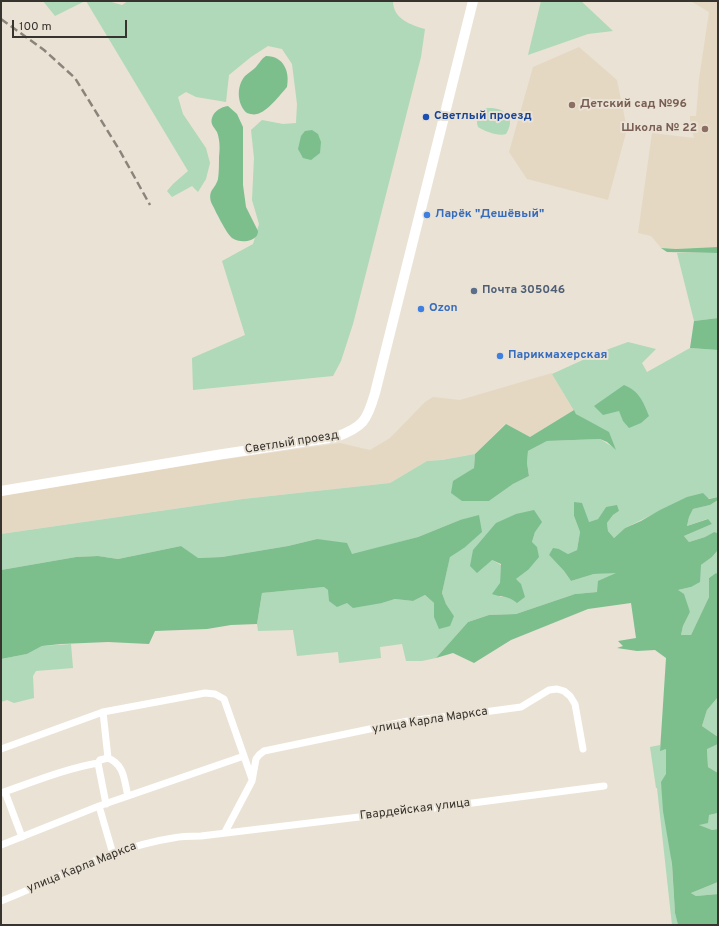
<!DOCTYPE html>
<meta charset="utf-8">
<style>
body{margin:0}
#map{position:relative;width:719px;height:926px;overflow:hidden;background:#eae2d4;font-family:Overpass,sans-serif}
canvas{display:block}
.frame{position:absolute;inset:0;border:2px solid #37332e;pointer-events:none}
.scale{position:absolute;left:12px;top:20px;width:115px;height:18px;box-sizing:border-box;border:2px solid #37332e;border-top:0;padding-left:5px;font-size:12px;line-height:14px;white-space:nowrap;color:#37332e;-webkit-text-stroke:3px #eae2d4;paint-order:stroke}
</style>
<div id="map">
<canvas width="719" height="926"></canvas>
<div class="frame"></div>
<div class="scale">100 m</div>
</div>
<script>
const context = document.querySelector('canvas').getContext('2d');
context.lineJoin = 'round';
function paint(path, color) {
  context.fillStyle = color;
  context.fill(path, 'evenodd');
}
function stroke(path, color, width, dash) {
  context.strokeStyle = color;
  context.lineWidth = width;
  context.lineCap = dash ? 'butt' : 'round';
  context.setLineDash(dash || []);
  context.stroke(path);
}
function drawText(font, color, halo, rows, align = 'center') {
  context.font = font + ' Overpass,sans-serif';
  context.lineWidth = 4;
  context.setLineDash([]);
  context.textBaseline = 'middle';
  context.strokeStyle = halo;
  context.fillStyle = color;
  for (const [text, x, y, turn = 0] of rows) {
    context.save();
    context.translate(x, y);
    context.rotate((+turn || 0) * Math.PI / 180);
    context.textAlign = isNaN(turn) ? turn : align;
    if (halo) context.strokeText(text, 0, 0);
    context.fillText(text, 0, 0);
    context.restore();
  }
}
paint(new Path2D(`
 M692 1H718V247L676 249 661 248 651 236 638 233 652 133 694 138 690 124V116H696L699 79 709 12 692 2Z
 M579 47 617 80 627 129 608 200 527 179 509 152 533 67Z
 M552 373 574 410 530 437 505 424 475 454 442 460 427 461 390 483 243 499 1 534V496L199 463 340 443 370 450 390 438 425 402 433 397 460 400Z`), '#e5d8c3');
paint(new Path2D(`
 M43 1H85L55 16Z
 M86 1H108L122 5 128 1H393C393 19 411 25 425 29L421 57 353 324 341 361 333 376 193 390 192 358 245 335 222 261 253 244 259 224 252 200 254 158 251 130 262 120 283 124 296 123 297 104 292 64 282 49 268 46 251 57 229 75 226 102 196 97 186 92 178 97 183 114 206 148 210 163 206 179 198 192 192 186 172 197 167 191 173 184 188 171Z
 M541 1H581L613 31 588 34 528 55Z
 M487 108C504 107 517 117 506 134 499 137 484 131 478 127 475 119 479 111 487 108Z
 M677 253H718V318L694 321Z
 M628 342 656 349 642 363 647 372 690 348 718 350V497L672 505 625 528 614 538 608 531 607 523 613 515 619 511 606 507 598 519 589 522 574 516 580 532 577 550 568 554 559 549 549 555 564 571 571 581 594 574 618 572 597 592 575 594 516 614 489 615 468 622 436 658 422 661H406L402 644 380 647 381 658 339 663 338 652 297 656 293 630 258 631 257 624 262 593 324 587 347 603H382L395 599 413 601 425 595 434 603V617L454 616 446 604 442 593 450 556 464 548 460 520 418 537 352 555 317 539 288 546 222 557 197 558 181 546 118 559 98 556 76 557 1 570V534L243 499 390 483 427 461 442 460 475 454 474 468 465 475 489 501 513 484 529 476 527 463 528 451 547 441 600 439 616 449 591 423 576 414 552 374 598 353ZM535 532 532 542 528 570 516 579 509 597H500L501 565 492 560Z
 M718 500V533L714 532 705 537 689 542 684 536 712 524 707 519 687 526 689 517 693 509 710 505Z
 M718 550V574L716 573 709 578V597L691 635H681L683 626 690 612 678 590 691 587 701 565 712 557Z
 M71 644 73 668 36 671 33 676 34 698 14 703 7 700 1 702V659L27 654 42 646Z
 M718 697V737L702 726 707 710Z
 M718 744V773L708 767 707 748Z
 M660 745V750L666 749V774L675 913 678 925H672L657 788H656L650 747Z
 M718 813V829L712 830 698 825 709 815Z
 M718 882V894L696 896 691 893Z`), '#afd9b8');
paint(new Path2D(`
 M266 56C284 56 290 72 287 87 280 95 267 112 257 114 254 115 250 114 247 113 237 105 236 86 245 76 248 73 252 71 255 68 259 64 261 59 266 56Z
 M228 106 237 114 243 127V185L246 207 258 231C258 236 255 238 251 240 245 242 238 242 232 238 226 233 215 210 211 202 208 189 215 190 218 179 219 172 219 164 219 157 220 149 220 140 217 132 214 127 210 124 212 118 214 111 221 107 228 106Z
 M312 130 318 134 321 142 320 153 311 160 303 158 298 149 301 136 305 131Z
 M718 247V253L667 252 661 248 676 249Z
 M718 318V350L690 348 694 321Z
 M624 385C639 391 643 401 649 416L641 423 629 428 623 421 619 411 603 415 594 406Z
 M574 410 576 414 609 432 616 450 607 442 600 439 547 441 528 451 527 463 529 476 513 484 489 501H462L451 493 453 481 474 468 475 454 506 424 530 437Z
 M703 493 709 499 718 497V500L710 505 693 509 689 517 687 526 708 519 712 524 684 536 689 542 705 537 714 532 718 533V550L712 557 701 565 700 582 691 587 678 590 684 594 690 612 683 626 681 635H691L709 597V578L716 573 718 574V697L707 710 702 726 718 737V744L707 749 708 767 718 773V813L709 815 708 823 699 825 712 830 718 829V882L691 893 696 896 718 894V925H678L675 913 672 864 663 811 661 782 666 774V749L660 751 666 658 655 650 637 651 617 648 623 646 618 641 636 638 631 603 588 609 511 640 474 663 453 653 436 658 468 622 489 615 516 614 575 594 597 592 598 581 616 573 594 574 571 581 564 571 549 555 553 548 559 549 568 554 577 550 580 532 574 516V502L582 503 589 522 598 519 606 507 617 505 619 511 613 515 607 523 608 531 614 538 625 528 641 521 660 510 687 497Z
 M534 510 542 522 535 532 532 542 537 547 539 557 528 570 516 579 521 584 525 597 517 603C507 595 504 598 492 594L500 583 501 564 492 560 477 573 470 566 473 550 496 523 516 514Z
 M479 515 482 532 464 548 450 557 442 593 446 604 454 616 450 626 439 629 434 617V603L425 595 413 601 395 599 382 603 353 608 347 603 337 607 329 601 328 590 324 587 262 593 257 624 231 625 207 629 155 631 149 644 108 642 61 644 42 646 27 654 1 659V570L76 557 98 556 118 559 181 546 198 558 222 557 288 546 317 539 347 543 352 554 418 537 460 520Z`), '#7cbf8d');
stroke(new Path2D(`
 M103 712 108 758 100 760 98 763 106 804
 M1 749 103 712 205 693 215 694 224 699 252 779
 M108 758C125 765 124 781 128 796
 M5 792 22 837
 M1 793C33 782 64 769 98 763
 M99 806 113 854
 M225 832 252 781 256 759 259 755 264 751 408 721 484 712 521 707 549 690 557 689 564 691 570 696 575 704 583 749
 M1 845 99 806 244 756
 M1 901C57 879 113 847 173 838 182 836 192 836 201 836L434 808 604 786`), '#fff', 7);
stroke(new Path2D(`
 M1 491 223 454 336 437C363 427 367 421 375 393L473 1`), '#fff', 10);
stroke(new Path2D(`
 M1 19 44 50 75 78 120 151 150 205`), '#8a847b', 2.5, [8, 4]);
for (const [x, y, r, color] of [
 [572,105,4,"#8d6e63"],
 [426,117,4,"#1a4fb4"],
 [705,129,4,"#8d6e63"],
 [427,215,4,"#3f7fe0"],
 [474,291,4,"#5c6f8a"],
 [421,309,4,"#3f7fe0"],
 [500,356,4,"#3f7fe0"]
]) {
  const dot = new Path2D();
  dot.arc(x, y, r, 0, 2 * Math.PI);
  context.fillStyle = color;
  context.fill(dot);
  stroke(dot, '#eae2d4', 1.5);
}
drawText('bold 12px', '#785e54', '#eae2d4', [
 ["Детский сад №96",580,105],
 ["Школа № 22",697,129,"right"]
], 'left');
drawText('bold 12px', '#164399', '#eae2d4', [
 ["Светлый проезд",434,117]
], 'left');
drawText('bold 12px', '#366cbe', '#eae2d4', [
 ["Ларёк \"Дешёвый\"",435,215],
 ["Ozon",429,309],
 ["Парикмахерская",508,356]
], 'left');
drawText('bold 12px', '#4e5e75', '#eae2d4', [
 ["Почта 305046",482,291]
], 'left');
drawText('12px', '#37332e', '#eae2d4', [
 ["Светлый проезд",292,443,-9],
 ["улица Карла Маркса",430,721,-9],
 ["Гвардейская улица",415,810,-7],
 ["улица Карла Маркса",82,868,-22]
]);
</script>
